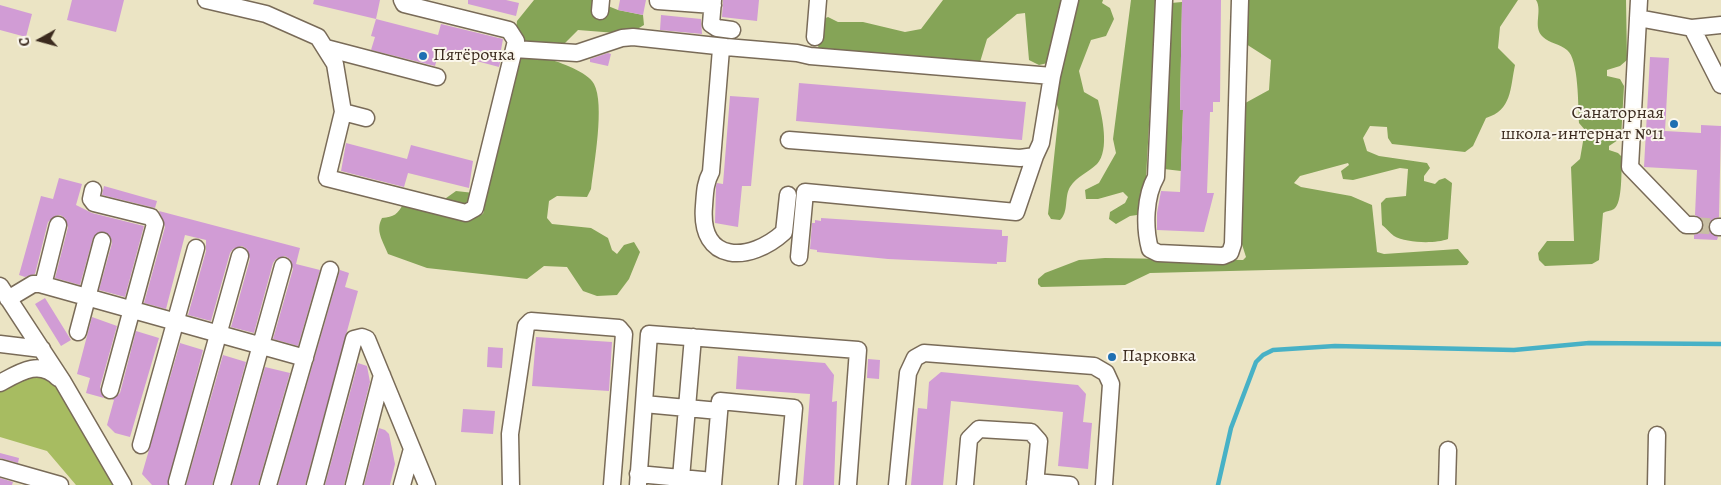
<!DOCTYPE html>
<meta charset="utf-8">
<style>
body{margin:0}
#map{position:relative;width:1721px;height:485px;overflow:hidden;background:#ebe4c4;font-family:Alegreya,serif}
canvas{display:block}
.north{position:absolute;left:15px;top:15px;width:50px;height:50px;-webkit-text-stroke:4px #fbf7ec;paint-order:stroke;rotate:263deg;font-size:14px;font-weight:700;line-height:20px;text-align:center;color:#3b2a1e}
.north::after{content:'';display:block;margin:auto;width:18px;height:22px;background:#3b2a1e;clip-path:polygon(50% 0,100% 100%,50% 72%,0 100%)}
</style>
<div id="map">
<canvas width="1721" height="485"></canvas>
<div class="north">С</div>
</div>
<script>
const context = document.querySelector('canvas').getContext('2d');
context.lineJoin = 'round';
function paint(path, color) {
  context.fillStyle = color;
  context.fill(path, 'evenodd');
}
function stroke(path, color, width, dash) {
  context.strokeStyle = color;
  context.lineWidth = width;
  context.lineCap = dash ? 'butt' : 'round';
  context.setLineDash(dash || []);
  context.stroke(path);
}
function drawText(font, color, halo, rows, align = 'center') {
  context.font = font + ' Alegreya,serif';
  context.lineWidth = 4;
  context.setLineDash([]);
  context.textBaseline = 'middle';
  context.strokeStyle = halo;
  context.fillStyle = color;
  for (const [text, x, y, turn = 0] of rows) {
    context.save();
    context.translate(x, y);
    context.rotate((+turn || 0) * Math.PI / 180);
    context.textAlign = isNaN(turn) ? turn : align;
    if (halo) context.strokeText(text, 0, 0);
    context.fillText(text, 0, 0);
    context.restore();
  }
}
paint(new Path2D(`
 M35 372 54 378 115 485H76L47 451 0 437V389Z`), '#a7bc61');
paint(new Path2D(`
 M534 0H593L618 10 643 15 644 25 629 34 578 30 565 43 546 46 547 58C560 63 587 71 594 84 605 104 594 164 591 189L587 197 557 196 549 201 547 218 552 224 591 228 608 238 612 250 617 254 624 245 634 242 640 252 629 279 617 295 597 296 583 291 567 267 544 266 527 279 427 268 388 254C383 241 375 231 382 218 394 217 398 214 403 204L442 201 456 191 474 193 473 217 483 214 511 77 517 21Z
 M943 0H1103L1102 3 1110 8 1114 19 1106 36 1091 40 1079 71 1084 92 1098 100C1102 116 1110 150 1097 164 1088 173 1077 176 1070 187 1064 197 1069 212 1060 220L1051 219 1048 214 1059 111 1051 87 1052 62 1039 65 1029 60 1025 13 1017 14 987 39 980 62 818 49 821 20 828 17 838 22H863L905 32 921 29Z
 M1131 0H1156L1144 214 1130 216 1116 224 1109 219 1110 212 1125 203 1128 197 1123 192 1098 199H1086L1085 190 1099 183 1116 153 1113 139Z
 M1248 0H1518L1500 27 1498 48 1515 65C1510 89 1512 110 1486 118L1473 146 1465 152 1392 144 1388 138 1387 127 1370 126 1363 138 1367 151 1379 156 1427 163 1430 168 1424 176V181L1435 184 1439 180 1445 178 1452 183 1448 239C1435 244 1406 243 1394 236 1390 233 1386 228 1382 225L1381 203 1386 198 1406 196 1408 169 1400 168 1353 180 1343 179 1341 171 1349 165 1348 163 1300 176 1294 183 1301 187 1351 196 1372 205 1377 252 1384 254 1458 249 1469 262 1467 265 1150 273 1125 285 1041 287 1038 284V279L1045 273 1079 260 1105 258 1243 260 1246 257 1239 235 1238 107 1269 90 1271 60 1246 44Z
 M1536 0H1626L1627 60 1620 66 1607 70V76L1620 79 1624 86 1621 138 1609 146V150L1618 153 1622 157C1621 168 1623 203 1614 209 1611 211 1606 211 1603 213L1599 260 1592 264 1545 266 1539 260 1538 253 1547 241H1574L1571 167 1580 159 1585 130 1579 123C1578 107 1579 59 1567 50 1560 44 1549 43 1543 37 1532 27 1543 11 1536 0Z
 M1182 2 1180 110H1183L1181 171 1164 169 1171 3Z`), '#85a457');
stroke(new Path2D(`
 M1218 485 1231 428 1256 362 1263 355 1273 350 1335 346 1514 350 1589 343 1721 344`), '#47b1c6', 4.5);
paint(new Path2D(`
 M72 0H124L116 32 67 20Z
 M314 0H380L376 19 313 4Z
 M468 0H506L519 3 516 16 468 4Z
 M620 0H646L643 15 618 10Z
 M723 0H759L757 21 722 17Z
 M1182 0H1221L1220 102H1213V112H1210L1207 193H1214L1204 232 1157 230V213L1161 191 1180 192 1183 110H1180Z
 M0 5 32 14 26 37 0 30Z
 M661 15 701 19 702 34 660 30Z
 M376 19 438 35 441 24 503 39 501 50H503L499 67 439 51 435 66 371 50 375 37 371 36Z
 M608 53 611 54 608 66 590 62V59Z
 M1650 57 1669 58 1665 131 1701 133V125L1721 126 1719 217 1713 219 1708 227 1710 232 1718 237 1717 240 1694 239V235L1699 233 1704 225 1702 220 1695 215 1697 170 1644 167Z
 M799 83 1026 102 1022 140 796 121Z
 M730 96 759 98 751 186H742L738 227 715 223 716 186 717 183 723 184Z
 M346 143 407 159 411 145 473 161 469 188 408 173 404 187 341 171Z
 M59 178 82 184 76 205 92 213 144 226 125 297 99 290 112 243 111 238 105 232H99L93 238 80 285 55 278 68 227 65 218 60 215 55 216 48 222 35 274 25 277 19 275 41 196 53 199Z
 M104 186 157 201 155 208 102 195Z
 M159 211 300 248 296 264 320 270 298 346 273 339 293 269 290 259 285 256 276 259 273 263 254 333 231 327 250 259 247 249 242 246 233 249 230 253 211 321 188 315 206 251V240L185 235 166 309 144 303 165 227Z
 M821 218 1002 230V236H1008L1006 262H997V264L888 259 817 252V250L810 249 812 223H815V220L821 221Z
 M340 270 349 273 345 287 358 291 305 485H278Z
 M45 298 71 340 61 346 35 304Z
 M92 317 117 326 100 387 104 398 86 393 90 378 77 374Z
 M136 331 159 338 130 437 115 433 107 425 114 400H112L120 393Z
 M536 337 612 342 609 391 532 386Z
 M180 343 203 350 168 485H152L142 474Z
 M488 347 503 348 502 368 487 367Z
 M223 355 246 362 212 485H186Z
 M738 356 825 363 834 375 832 402 837 401 834 485H803L810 394 736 389Z
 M868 359 880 360 879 379 867 378Z
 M358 363 367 366 370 382 344 485H325Z
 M265 367 290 373 258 485H232Z
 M941 372 1078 385 1086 394 1083 422 1092 423 1088 469 1058 466 1063 412 951 401 943 485H911L918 408 927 409 929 382Z
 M463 409 495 411 493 434 461 432Z
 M379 428 385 430 389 434 395 464 390 485H364Z
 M0 453 19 458 18 463 0 458Z
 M0 478 13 482 12 485H0Z`), '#d19cd5');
stroke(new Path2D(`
 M1694 225 1718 227`), '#c8bfa3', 16, [16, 8]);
const minor = new Path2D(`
 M206 0 266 14 318 37 335 64 343 112 327 178 466 213 475 208 516 41 509 30 404 4 402 0
 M713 0 711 24 717 28 732 30
 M1164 0 1156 177C1145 196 1144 227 1150 249L1158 253 1223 256 1230 253 1233 244 1240 0
 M1639 0 1630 167 1686 225H1694
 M658 1 713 5
 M600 11 601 0
 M1638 18 1692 28 1721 25
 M1692 28 1721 85
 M815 37 818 0
 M326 48 437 77
 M514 49 577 53 622 38 633 37 726 47
 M343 112 366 118
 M789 140 1020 158 1035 156 1041 143 1052 76
 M93 190 91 199 94 203 151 217 155 224 110 390
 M788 195 784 232C750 263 699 264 704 206 705 193 705 183 711 172L721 49 726 47 797 53 810 56 1052 76 1070 0
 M1718 227H1721
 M799 257 805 192 1016 212 1035 156
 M43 285 58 225
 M0 286 63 382 123 485
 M8 299 33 284H40L305 358
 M78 332 102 241
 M0 344 42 349
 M0 383C20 372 40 359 58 378
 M644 404 719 411
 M141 445 196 248
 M0 468 60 485
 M638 474 713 481
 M681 478 693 337
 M177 482 240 256
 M1035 482 1070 485
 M222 485 283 266
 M268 485 330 270
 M315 485 354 339 362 337 367 339 427 485
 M354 485 382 375
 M402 485 412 449
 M511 485 510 434 526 326 531 321 619 328 624 334 612 485
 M638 485 649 334 858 350 848 485
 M713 485 720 401 794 408 787 485
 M897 485 908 373 915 358 924 353 1094 366 1106 373 1111 384 1104 485
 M965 485 969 439 979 429 1031 432 1039 441 1035 485
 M1447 485 1448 450
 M1656 485 1657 435`);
stroke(minor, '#796b58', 19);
stroke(minor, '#fff', 16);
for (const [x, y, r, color] of [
 [423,56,5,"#1f6fb2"],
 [1674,124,5,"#1f6fb2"],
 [1112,357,5,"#1f6fb2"]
]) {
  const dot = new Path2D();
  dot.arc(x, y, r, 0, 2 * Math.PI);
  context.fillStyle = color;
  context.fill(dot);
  stroke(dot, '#fbf7ec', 2);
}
drawText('18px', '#3b2a1e', '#fbf7ec', [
 ["Пятёрочка",433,56],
 ["Санаторная",1664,114,"right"],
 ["школа-интернат №11",1664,135,"right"],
 ["Парковка",1122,357]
], 'left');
</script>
